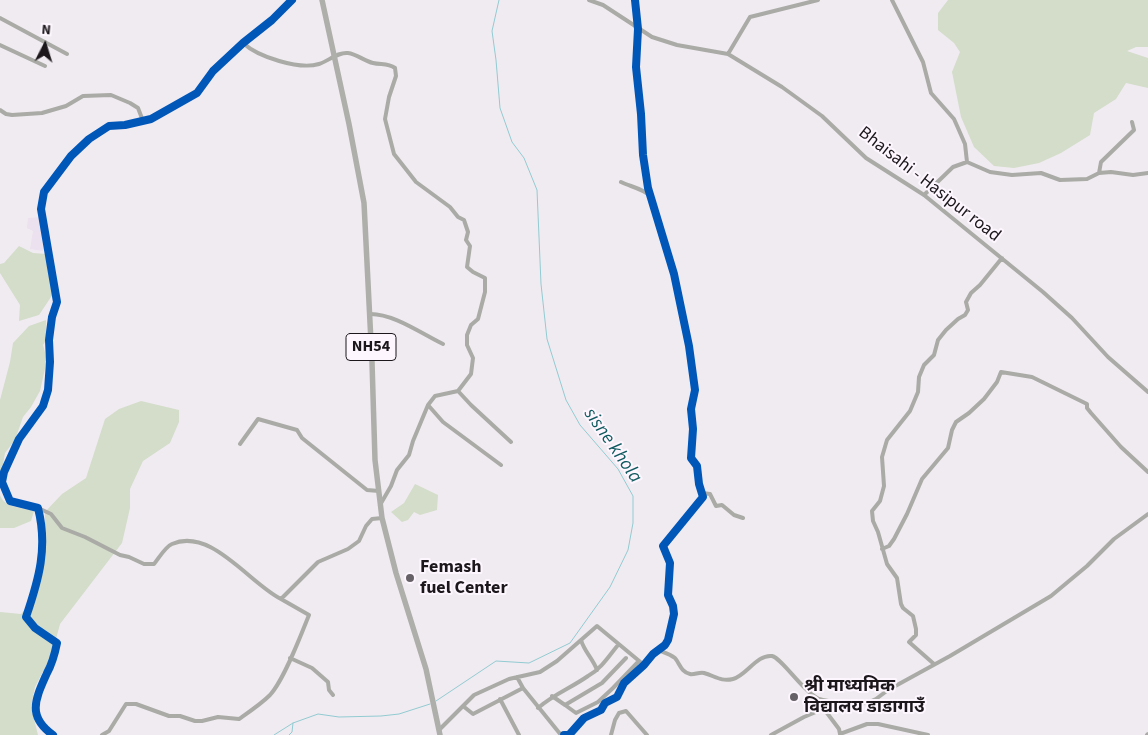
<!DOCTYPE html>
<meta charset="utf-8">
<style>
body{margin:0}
#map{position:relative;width:1148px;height:735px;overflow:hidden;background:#f0ebf1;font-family:"Source Sans 3",sans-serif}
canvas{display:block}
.north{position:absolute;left:20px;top:20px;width:50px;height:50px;-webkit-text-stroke:4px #fdf6fe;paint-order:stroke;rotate:5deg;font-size:14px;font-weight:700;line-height:20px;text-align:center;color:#1b171b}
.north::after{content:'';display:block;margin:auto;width:18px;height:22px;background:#1b171b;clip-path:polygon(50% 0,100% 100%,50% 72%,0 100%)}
</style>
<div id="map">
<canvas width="1148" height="735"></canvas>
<div class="north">N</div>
</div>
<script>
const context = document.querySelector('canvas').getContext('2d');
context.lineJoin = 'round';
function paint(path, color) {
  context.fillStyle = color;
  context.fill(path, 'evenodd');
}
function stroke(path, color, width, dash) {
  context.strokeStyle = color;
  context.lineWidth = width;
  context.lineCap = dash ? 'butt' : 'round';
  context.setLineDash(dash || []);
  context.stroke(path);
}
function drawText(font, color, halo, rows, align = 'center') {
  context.font = font + ' "Source Sans 3","Noto Sans Devanagari",sans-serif';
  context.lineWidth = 4;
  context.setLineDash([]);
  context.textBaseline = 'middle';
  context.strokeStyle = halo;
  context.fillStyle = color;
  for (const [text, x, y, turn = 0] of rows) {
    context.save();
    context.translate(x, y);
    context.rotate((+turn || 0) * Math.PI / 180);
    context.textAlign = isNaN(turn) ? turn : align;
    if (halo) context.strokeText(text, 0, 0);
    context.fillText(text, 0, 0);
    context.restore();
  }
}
paint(new Path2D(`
 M41 217 43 251 30 249 33 231 27 228 28 218Z`), '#ece1ee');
paint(new Path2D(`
 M948 0H1148V47H1136L1127 51 1148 58V88L1126 83 1116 99 1094 113 1090 135 1061 153 1039 163 1014 168 994 166 974 147 961 117 952 72 960 52 954 43 938 30V13Z
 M19 246 33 253 47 254 50 277 55 291 39 315 19 321 20 305 0 273V264L4 263Z
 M46 320 47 339 43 345 47 360 40 391 31 407 23 417 15 440 5 453 0 481V400L10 362 13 343 29 326Z
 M141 401 179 410V422L170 443 143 461 130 489V508L122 543 60 624 52 654 35 687 31 707 38 735H0V612L21 614 34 600 45 548V512L62 494 86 478 105 419 119 409Z
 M415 484 438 495 437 510 420 515 414 512 408 520 402 522 391 512 404 503Z
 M0 495C5 509 22 507 34 511L31 521 14 528H0Z`), '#d3ddca');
stroke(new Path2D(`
 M436 701 496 661 529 663 570 643 610 587 628 550 633 523V496L618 469 580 425 566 400 547 339 541 284 537 190 524 158 512 142 500 108 496 60 492 31 499 0
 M274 735 293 723 318 714 339 717 381 716 399 714 430 704
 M289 735 292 732 293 723`), '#91cbd1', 1);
stroke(new Path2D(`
 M589 0 603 5 652 37 677 45 728 54 782 87 822 116 866 158 924 195 1043 292 1072 318 1108 357 1148 392
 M892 0 923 62 931 93 954 119 958 128 965 144 967 162 990 172 1012 175 1041 173 1060 180 1087 179 1099 173 1111 172 1133 175 1148 173
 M0 18 67 54
 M243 43C258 57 299 70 319 64 329 61 337 52 348 53 357 54 364 61 373 63 381 65 388 63 395 68L396 76 389 97 385 119 394 154 416 182 450 207 458 217 464 220 468 232 466 240 470 246 467 267 473 272 485 278V292L478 319 471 325 467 335V345L473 358 471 374 458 391 435 396 428 405 413 441 409 455 397 470 391 486 380 505
 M0 45 45 66
 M728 54 750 17 818 0
 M0 110 6 114 12 115 42 113 66 106 83 96 111 95 130 103 138 108 143 121
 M1099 173 1101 162 1134 130 1132 122
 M621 182C629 186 643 189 649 195
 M924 195 953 167 967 162
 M369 314C393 313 422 334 443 344
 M458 391 471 405 511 442
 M428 405 443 422 501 465
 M240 444 258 419 297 430 302 438 367 490 379 491
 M703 493 710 494 716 506 722 505 734 515 743 518
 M38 508 51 514 62 528 85 537 120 555 129 557 144 564H154C159 558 165 547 172 544 211 527 249 583 281 599L318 562 348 549 359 541 366 526 372 519 382 518
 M882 549 889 546 894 539 907 514 922 479 948 448 952 430 956 422 969 413 984 399 997 382 1001 372 1032 377 1087 404V408L1091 413 1121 447 1148 472
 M581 640C584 651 593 659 597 670
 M658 650C663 652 670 654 675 658 680 664 681 672 690 674 694 675 699 672 704 673 715 676 721 682 733 679 746 676 757 654 772 656 783 659 803 692 819 699 825 701 832 701 838 703
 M290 658 312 668 328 682 329 690 333 695
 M934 664 909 642 916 635V629L913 616 903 608 901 604 897 578 887 564 878 532 873 521 872 511 880 501 884 486 882 457 887 440 910 411 918 392 919 377 924 365 934 355 938 340 946 330 958 319 965 315 968 310 966 302 971 293 980 285 1002 258
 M517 677 523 688 561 735
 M552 696 565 705 602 683 626 658
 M500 699 519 735
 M565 705 576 713 598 702 613 688 639 661
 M463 706 473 714 523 688
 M538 708C554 694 571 688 588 676 601 669 609 656 618 645
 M824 709 839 729 840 734
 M439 730 474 695 509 679 540 672 557 661 597 626 644 665
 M840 734 867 724H878L928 735
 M53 735C26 716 36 698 47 673 52 664 55 653 57 643L35 628 26 617C39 579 48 547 38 508L10 501 2 482 4 472 19 439 43 406 48 390 50 362 49 340 52 317 57 302 41 209 44 192 71 156 89 139 109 126 125 125 151 119 197 93 213 71 243 43 272 20 292 0
 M102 735 109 731 126 704H136L169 716H180L195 721H202L218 717 239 719C249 712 261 704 270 695 284 680 301 635 309 615L281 599
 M564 735H569L584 718 601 710 605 703 617 697 624 683 644 665 653 654 665 645 668 640 674 614 673 606 668 595 670 563 663 546 703 497 699 484 697 466 691 458 693 429 691 409 695 390 689 346 674 274 648 188 643 155 641 114 636 67 638 29 635 0
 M611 735 615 720 619 713 626 711 647 735
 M771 735 804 717 835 704 867 703 876 699 888 690 950 656 1051 596 1087 566 1114 539 1148 514
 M1147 735 1148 734`), '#aaaba6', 4);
stroke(new Path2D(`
 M322 0 349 124 364 203 372 362 375 460 382 518 396 573 426 669 440 735`), '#aeafaa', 5.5);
stroke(new Path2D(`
 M53 735C26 716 36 698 47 673 52 664 55 653 57 643L35 628 26 617C39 579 48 547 38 508L10 501 2 482 4 472 19 439 43 406 48 390 50 362 49 340 52 317 57 302 41 209 44 192 71 156 89 139 109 126 125 125 151 119 197 93 213 71 243 43 272 20 292 0
 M564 735H569L584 718 601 710 605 703 617 697 624 683 644 665 653 654 665 645 668 640 674 614 673 606 668 595 670 563 663 546 703 497 699 484 697 466 691 458 693 429 691 409 695 390 689 346 674 274 648 188 643 155 641 114 636 67 638 29 635 0`), '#0057b8', 8);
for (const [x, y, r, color] of [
 [410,578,5,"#666166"],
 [794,697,5,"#666166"]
]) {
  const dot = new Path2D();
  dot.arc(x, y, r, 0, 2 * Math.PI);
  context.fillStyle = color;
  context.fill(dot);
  stroke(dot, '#fdf6fe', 2);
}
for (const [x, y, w] of [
 [371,347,50]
]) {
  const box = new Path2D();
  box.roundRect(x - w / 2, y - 13.5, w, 27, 4);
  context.fillStyle = '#fdf6fe';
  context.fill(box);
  stroke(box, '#1b171b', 1);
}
drawText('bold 16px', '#1b171b', null, [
 ["NH54",371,347]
]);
drawText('18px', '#1b171b', '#fdf6fe', [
 ["Bhaisahi - Hasipur road",929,185,38]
]);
drawText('bold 18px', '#1b171b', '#fdf6fe', [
 ["Femash",420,568],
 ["fuel Center",420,589],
 ["श्री माध्यमिक",804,687],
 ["विद्यालय डाडागाउँ",804,708]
], 'left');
drawText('italic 19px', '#0f5a5f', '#fdf6fe', [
 ["sisne khola",612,446,55]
]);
</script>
